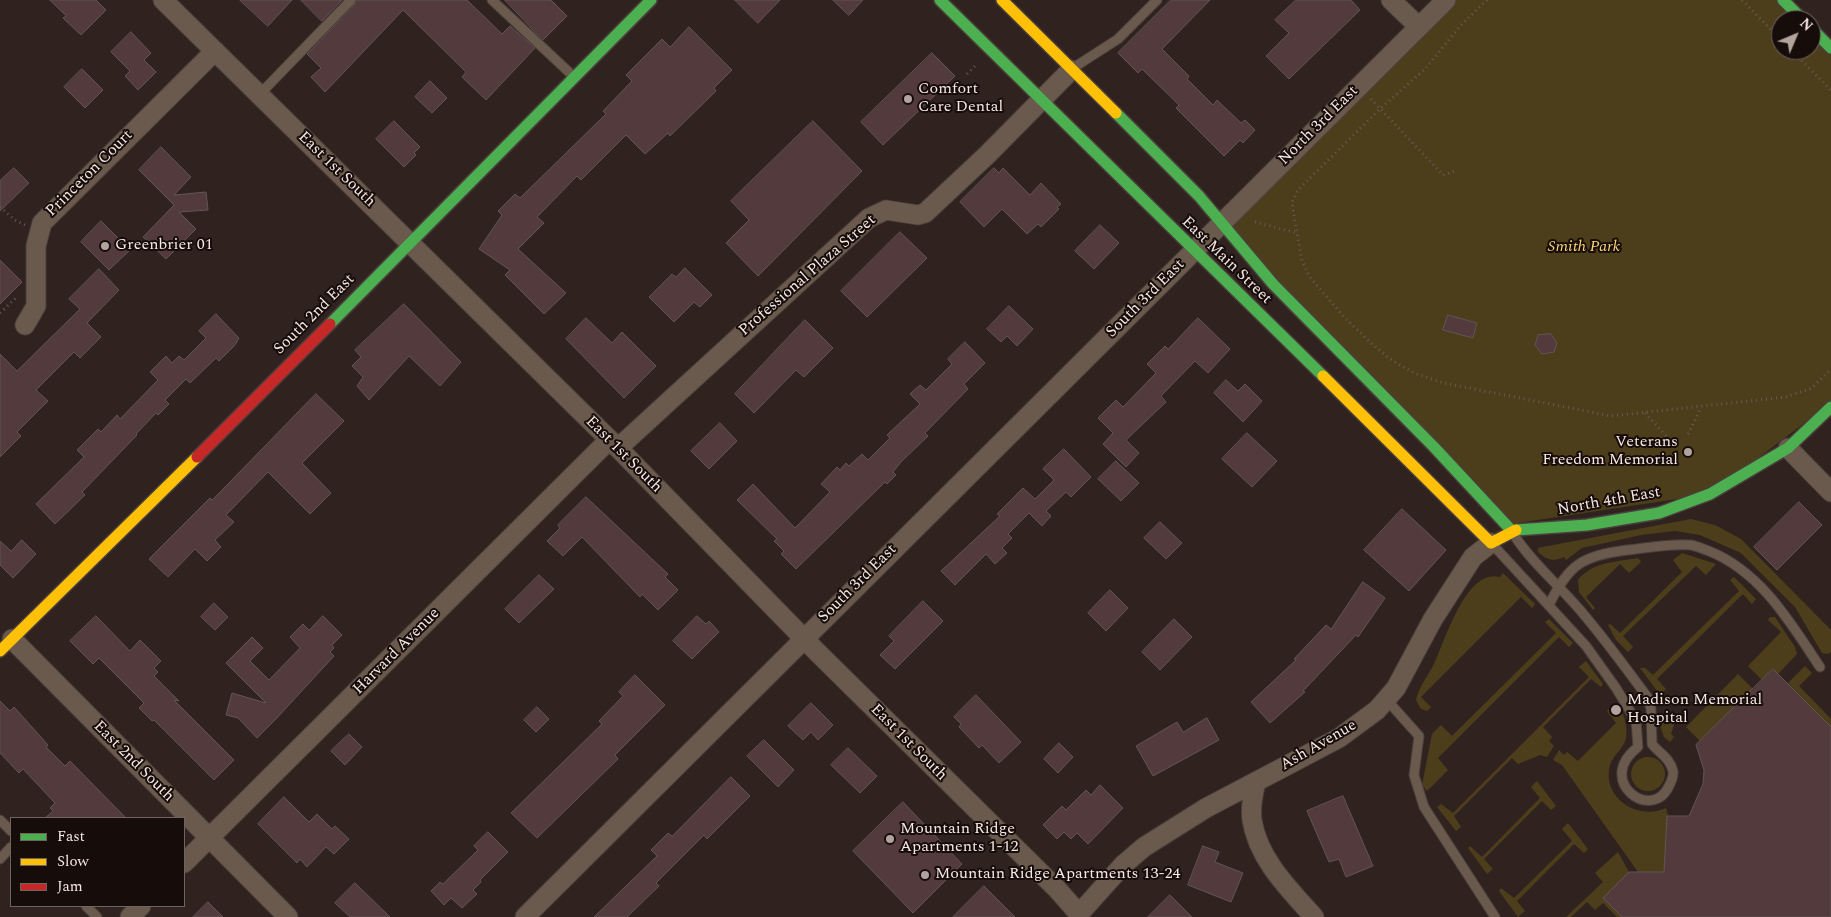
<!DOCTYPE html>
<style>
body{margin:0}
#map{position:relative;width:1831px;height:917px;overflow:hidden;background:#30231f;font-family:Spectral,serif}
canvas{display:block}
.legend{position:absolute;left:10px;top:817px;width:175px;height:90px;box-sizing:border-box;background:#160c09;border:1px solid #706460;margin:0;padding:6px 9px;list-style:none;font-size:15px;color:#f8e8e3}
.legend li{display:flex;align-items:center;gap:10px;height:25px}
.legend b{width:25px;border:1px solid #706460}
.north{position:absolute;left:1771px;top:10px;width:50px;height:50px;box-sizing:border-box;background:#160c09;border:1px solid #706460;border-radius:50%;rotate:45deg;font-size:14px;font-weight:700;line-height:20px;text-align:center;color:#f8e8e3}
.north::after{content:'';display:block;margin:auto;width:18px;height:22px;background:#b2a39e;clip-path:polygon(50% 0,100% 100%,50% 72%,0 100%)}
</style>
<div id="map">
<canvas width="1831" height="917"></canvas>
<ul class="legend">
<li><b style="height:6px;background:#4caf50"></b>Fast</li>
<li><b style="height:6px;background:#ffc107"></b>Slow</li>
<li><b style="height:6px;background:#c62828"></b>Jam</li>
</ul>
<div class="north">N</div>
</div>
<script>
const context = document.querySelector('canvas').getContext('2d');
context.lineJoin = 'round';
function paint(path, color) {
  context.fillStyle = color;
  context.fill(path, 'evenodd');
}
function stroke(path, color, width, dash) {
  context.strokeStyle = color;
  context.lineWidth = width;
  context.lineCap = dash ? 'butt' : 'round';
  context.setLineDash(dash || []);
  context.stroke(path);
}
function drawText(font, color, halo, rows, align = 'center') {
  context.font = font + ' Spectral,serif';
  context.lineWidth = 4;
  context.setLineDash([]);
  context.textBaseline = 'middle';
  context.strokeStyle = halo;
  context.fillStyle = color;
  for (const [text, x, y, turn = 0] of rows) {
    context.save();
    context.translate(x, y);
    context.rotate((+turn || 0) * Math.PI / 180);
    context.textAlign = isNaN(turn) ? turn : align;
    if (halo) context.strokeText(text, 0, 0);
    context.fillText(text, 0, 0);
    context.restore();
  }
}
paint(new Path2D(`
 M1446 0H1784L1804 20H1781V50H1811V28L1831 48V403L1710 494 1511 524 1221 224Z
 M1691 519 1715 525 1741 539 1831 630V652L1828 654 1822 653 1795 607 1741 553 1700 535 1675 531 1641 535 1582 548 1566 560 1564 557C1553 562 1547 560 1538 552V548L1553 545Z
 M1682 553 1716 564 1706 575 1696 566 1623 636 1633 647 1628 652 1616 640 1608 625 1610 624 1620 633 1682 572 1673 560Z
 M1638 558 1641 562 1629 573 1620 564 1586 597 1595 608 1593 610 1579 592 1578 580C1592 562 1616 562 1638 558Z
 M1503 573 1535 604 1532 608 1521 597 1421 697 1431 707 1427 711 1421 709 1416 700C1419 687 1427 677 1433 666 1445 643 1465 568 1500 577Z
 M1734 577 1756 599 1752 604 1743 594 1657 679 1666 689 1660 695 1640 668H1645L1653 675 1739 591 1730 580Z
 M1770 617H1775L1795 647 1797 654 1778 674 1773 669 1762 680 1748 666 1781 632 1768 620Z
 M1549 619 1573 643 1569 647 1559 637 1438 758 1448 770 1427 791 1422 785 1432 734 1441 725 1452 736 1556 633 1545 622Z
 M1586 661 1603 684 1601 687 1591 679 1543 727 1552 737 1549 741 1554 746 1547 757 1540 755 1518 764 1512 758 1454 816 1461 827 1456 831 1437 807 1441 804 1453 813 1589 677 1579 667Z
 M1805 666 1812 673 1799 686 1831 719V727L1788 683Z
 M1738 674 1753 689 1700 741 1686 727Z
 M1615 703C1624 709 1628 728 1626 738 1625 747 1613 755 1610 765 1601 798 1638 821 1666 808L1684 872H1638L1562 765 1553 760 1559 750 1564 755 1567 752 1578 761 1616 723 1607 711Z
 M1664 716 1674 725 1671 734 1674 737 1670 742 1664 737 1660 726Z
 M1631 774a17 17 0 1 1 34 0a17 17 0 1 1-34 0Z
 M1537 781 1556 806 1551 810 1542 801 1484 859 1493 869 1487 874 1468 848 1470 846 1482 857 1540 798 1531 787Z
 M1568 823 1588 849 1584 853 1574 844 1517 901 1525 911 1518 917 1499 891 1501 888 1514 898 1572 841 1562 829Z
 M1618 852 1629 872 1603 898 1622 917H1617L1603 903 1595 910 1587 902 1571 917H1566L1603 882 1595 873Z`), '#4d3e1b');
const building = new Path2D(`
 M50 0H96L106 10 81 35 63 18 66 16Z
 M240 0H292L268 26Z
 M301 0H342L322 21Z
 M357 0H467L502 34 510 26 535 48 486 100 462 77 466 72 403 10 325 92 311 77 321 68 307 54 355 4Z
 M505 0H551L567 16 543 40Z
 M735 0H780L758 23Z
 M833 0H863L849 15Z
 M1171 0H1210L1162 49 1189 76 1187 79 1213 105 1217 100 1241 123 1245 120 1255 130 1243 143 1240 140 1224 156 1176 108 1179 105 1142 69 1138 73 1118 53Z
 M1296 0H1351L1360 10 1289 79 1266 56 1289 33 1275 20Z
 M689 27 732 70 714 88 716 91 670 136 668 133 645 154 626 135 581 180 577 176 537 217 544 223 518 249 566 293 544 314 505 275 510 270 479 249 502 215 498 211 515 194 520 198 606 114 603 111 632 81 626 75 662 39 670 47Z
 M131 32 151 53 144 60 156 72 138 90 125 76 130 71 111 52Z
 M932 53 955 76 883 145 861 122Z
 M82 69 103 90 85 108 64 87Z
 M430 81 447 98 432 113 415 97Z
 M394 121 420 147 414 153 416 155 404 167 376 139Z
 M813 121 862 171 758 276 726 243 749 220 731 201Z
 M161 147 191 177 174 195 206 192 208 210 179 212 196 229 166 259 143 237 174 205 139 170Z
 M14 168 29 183 0 211V181Z
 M994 168 999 173 1003 168 1030 195 1041 183 1061 204 1057 207 1059 209 1041 227 1038 224 1027 234 1002 209 984 227 960 202Z
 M101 221 130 250 109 270 81 242Z
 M1100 225 1119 243 1094 269 1075 251Z
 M900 232 927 258 867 317 841 291Z
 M0 260 22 282 0 304Z
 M685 268 712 295 700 307 694 302 674 322 649 297 672 274 676 277Z
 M99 269 119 290 87 323 101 337 80 358 74 352 36 390 48 401 17 432 21 436 0 457V354L17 371 80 309 69 299Z
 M404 304 461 362 440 386 409 356 369 400 357 386 363 377 352 366 361 357 355 350Z
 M1009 306 1033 329 1017 346 1007 336 1001 342 987 329Z
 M216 314 239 338 235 345 219 361 216 358 190 383 186 379 165 400 169 404 158 415 156 413 136 434 137 435 82 492 85 495 55 524 36 504 84 457 77 450 98 429 101 432 117 415 120 419 158 380 150 372 166 356 172 363 179 356 184 360 206 338 199 331Z
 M1448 315 1477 323 1473 338 1443 330Z
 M586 318 612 343 622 332 656 366 624 398 566 339Z
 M1198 318 1230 349 1208 373 1195 361 1161 396 1166 402 1126 440 1139 453 1126 467 1103 444 1113 433 1098 418 1116 400 1123 407 1156 373 1147 364 1165 346 1168 349Z
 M805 320 833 348 804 377 796 370 754 413 735 394Z
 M1551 334 1557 343 1554 352 1542 354 1535 345 1538 335Z
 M965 342 985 363 964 384 968 389 925 433 928 436 901 462 893 472 896 475 887 484 885 482 796 569 781 554 784 551 774 541 777 539 737 500 753 484 795 528 830 492 821 484 837 467 840 470 846 463 849 466 862 454 868 460 890 438 887 435 920 404 910 394 920 385 926 390 952 364 948 359Z
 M1226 380 1238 391 1245 384 1262 401 1243 422 1214 393Z
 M316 394 344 421 302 463 331 493 310 514 268 472 226 515 234 522 215 540 221 547 207 561 195 549 168 577 149 559 210 498 212 500Z
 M720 423 737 441 709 469 691 451Z
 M1247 433 1277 461 1252 487 1222 459Z
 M1064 449 1091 477 1071 497 1066 492 1046 511 1051 516 1042 526 1029 513 1008 534 1012 538 1002 548 1007 553 995 564 986 554 955 585 941 571 1000 516 997 514 1023 488 1035 499 1054 480 1043 469Z
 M1116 461 1139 483 1121 501 1098 479Z
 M586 497 668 574 665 577 678 590 658 610 642 594 640 597 582 537 563 556 547 541 560 528 558 525Z
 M1799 502 1822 525 1777 570 1754 547Z
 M1402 509 1446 550 1409 591 1364 550Z
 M1160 522 1182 543 1166 559 1144 538Z
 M22 540 36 554 13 578 0 565V541L11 551Z
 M539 575 554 589 519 623 505 609Z
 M1363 582 1385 598 1358 637 1356 635 1303 691 1305 692 1270 723 1251 702 1296 660 1294 659 1326 625 1331 629Z
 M1110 590 1128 608 1106 631 1088 613Z
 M923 601 943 621 895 669 880 655 894 641 889 636Z
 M214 603 228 617 215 630 201 617Z
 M96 616 130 651 140 640 161 661 154 668 158 672 154 676 179 701 174 700 234 760 214 780 154 720 152 721 139 708 144 703 99 658 93 664 70 641Z
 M323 616 342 635 332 645 334 648 330 652 334 656 275 720 257 738 238 718 226 715 232 693 266 703 226 663 252 637 263 648 250 661 269 680 300 648 290 637 303 624 309 630Z
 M697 616 706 624 709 621 719 632 692 659 673 641Z
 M1174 619 1192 637 1160 670 1142 652Z
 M1773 669 1831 727V917H1622L1603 898 1629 872H1664L1667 816H1689L1703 784 1704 770 1696 745Z
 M635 675 665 705 615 755 618 759 537 838 511 813 602 724 599 721 623 696 619 692Z
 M976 695 1021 742 999 763 982 745 979 748 959 727 961 724 954 717Z
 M0 701 10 711 14 707 48 745 46 747 65 766 70 761 126 818H45L53 811 50 808 55 803 23 769 19 773 0 753Z
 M811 703 833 725 818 740 811 732 803 740 788 726Z
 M537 707 549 719 536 732 524 720Z
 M1207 718 1219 740 1153 776 1136 746 1177 722 1183 732Z
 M349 734 362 747 345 765 331 751Z
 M764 740 794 770 778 787 747 756Z
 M1059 743 1073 757 1058 773 1044 759Z
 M848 748 877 776 860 793 831 765Z
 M731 777 750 796 707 839 704 835 656 883 659 886 627 917H594L657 856 651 850 668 833 672 836Z
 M1100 785 1123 808 1088 844 1077 833 1071 839 1064 832 1057 839 1043 825 1062 806 1066 810 1086 790 1091 795Z
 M1343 796 1373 866 1346 877 1339 859 1329 862 1307 811Z
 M284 797 309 822 317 814 332 829 335 826 349 839 334 854 326 847 307 867 300 859 297 863 258 824Z
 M903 802 962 864 913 913 853 851Z
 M488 832 508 852 480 880 481 882 473 890 477 894 462 908 451 898 444 905 431 891 440 882 443 884 478 850 474 846Z
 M1203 846 1219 852 1215 862 1243 873 1231 902 1188 885Z
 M355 883 390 917H350L335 903Z
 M984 886 1015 917H953Z
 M1170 895 1192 917H1148Z
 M208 902 223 917H193Z`);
paint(building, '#533b3d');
stroke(building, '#605554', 1);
const lane = new Path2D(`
 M492 0 572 75
 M1073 68 1118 39 1157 0
 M259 95 351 0
 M1493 545 1586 646 1616 688 1636 721 1638 747C1594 781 1652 823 1669 786 1671 782 1674 776 1673 771 1670 758 1659 753 1652 744L1651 709 1648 698C1626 668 1604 638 1580 610 1558 584 1532 563 1514 535
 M1549 605C1569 564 1582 556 1627 550 1648 548 1670 543 1691 545 1697 546 1703 549 1709 551 1761 572 1790 622 1820 667
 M1386 699 1419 736 1414 775 1424 807 1495 917
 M0 820 11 831
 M0 859 11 847
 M86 906 97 917`);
const street = new Path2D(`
 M163 0 618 448 817 652 1057 889 1079 914 1123 865 1144 847 1206 808 1339 738 1377 710 1396 688 1433 619 1473 557 1491 543
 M1391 0 1419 27
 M25 325 36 306V246L42 223 215 51
 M618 448 869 218 886 210 918 215 925 213 987 155 1071 70
 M1788 448 1831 492
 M12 639 288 917
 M1256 782C1253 794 1250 807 1252 820 1258 859 1289 889 1314 917
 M184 863 609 440
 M130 917 141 906
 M525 917 1446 0`);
const fast = new Path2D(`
 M940 0 1323 376
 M1783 0 1803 20
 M1811 28 1831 48
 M1116 113 1199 196 1273 284 1434 447 1512 531
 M330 324 651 0
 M1516 530 1587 525 1659 513 1710 494 1788 448 1831 407`);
const slow = new Path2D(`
 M1002 0 1116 113
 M1323 376 1491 543 1516 530
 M0 651 197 457`);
const jam = new Path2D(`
 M197 457 330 324`);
stroke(lane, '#4a3f3c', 11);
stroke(street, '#4a3f3c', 21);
stroke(fast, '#4a3f3c', 14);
stroke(slow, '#4a3f3c', 14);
stroke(jam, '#4a3f3c', 14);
stroke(new Path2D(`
 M1487 0 1461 25 1426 68 1380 109 1298 190 1292 202 1294 216 1302 260 1309 276 1344 317 1371 343 1390 359 1414 373 1444 383 1611 416 1786 397 1812 388 1831 369
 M1742 0 1781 40
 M1791 50 1831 90
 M967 74 977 64
 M1371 99 1443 175 1455 171
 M0 207 15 220 25 225
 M1255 222 1297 233
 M0 313 18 296
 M1645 413 1670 440
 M1688 434 1701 408`), '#675a52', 3, [1, 4]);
stroke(lane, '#6a5a4d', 9);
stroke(street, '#6a5a4d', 19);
stroke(fast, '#4caf50', 11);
stroke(slow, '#ffc107', 11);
stroke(jam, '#c62828', 11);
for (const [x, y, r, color] of [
 [908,99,5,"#b2a39e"],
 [105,246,5,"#b2a39e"],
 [1688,452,5,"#b2a39e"],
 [1616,710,6,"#b2a39e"],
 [890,839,5,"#b2a39e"],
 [925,875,5,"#b2a39e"]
]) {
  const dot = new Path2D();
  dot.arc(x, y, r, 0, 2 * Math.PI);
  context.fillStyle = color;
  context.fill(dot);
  stroke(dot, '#160c09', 2);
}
drawText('16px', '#f8e8e3', '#160c09', [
 ["Comfort",918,90],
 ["Care Dental",918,108],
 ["Greenbrier 01",115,246],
 ["Veterans",1678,443,"right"],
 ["Freedom Memorial",1678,461,"right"],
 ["Madison Memorial",1627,701],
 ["Hospital",1627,719],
 ["Mountain Ridge",900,830],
 ["Apartments 1-12",900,848],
 ["Mountain Ridge Apartments 13-24",935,875]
], 'left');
drawText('16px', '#f8e8e3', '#160c09', [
 ["North 3rd East",1319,126,-45],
 ["East 1st South",336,170,44],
 ["Princeton Court",90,174,-45],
 ["East Main Street",1226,261,44],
 ["Professional Plaza Street",808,276,-41],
 ["South 3rd East",1146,299,-45],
 ["South 2nd East",315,315,-45],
 ["East 1st South",623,455,45],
 ["North 4th East",1609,502,-10],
 ["South 3rd East",858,584,-45],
 ["Harvard Avenue",397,652,-45],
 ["East 1st South",908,743,45],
 ["Ash Avenue",1319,746,-30],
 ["East 2nd South",133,762,45]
]);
drawText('italic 16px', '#fbd573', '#160c09', [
 ["Smith Park",1584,248]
]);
</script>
